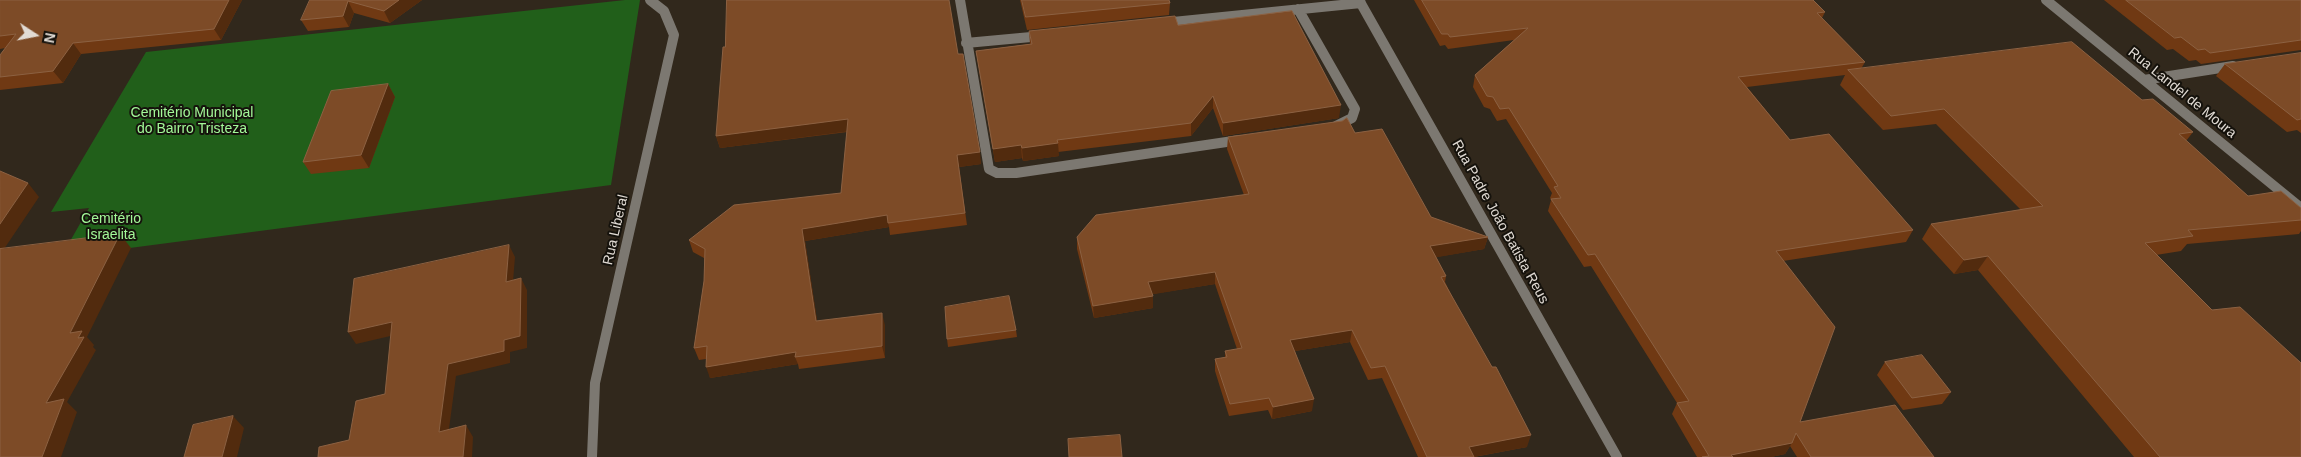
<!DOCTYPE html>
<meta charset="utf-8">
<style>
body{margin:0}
#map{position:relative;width:2301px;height:457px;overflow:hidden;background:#31281c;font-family:Helvetica,sans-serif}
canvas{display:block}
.north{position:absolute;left:10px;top:10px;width:50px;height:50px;-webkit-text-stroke:4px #15120c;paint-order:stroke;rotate:101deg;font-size:14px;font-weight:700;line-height:20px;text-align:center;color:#e1dbd4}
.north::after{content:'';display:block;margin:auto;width:18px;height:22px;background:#e1dbd4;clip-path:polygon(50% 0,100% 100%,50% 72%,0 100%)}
</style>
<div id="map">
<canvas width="2301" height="457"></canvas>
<div class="north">N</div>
</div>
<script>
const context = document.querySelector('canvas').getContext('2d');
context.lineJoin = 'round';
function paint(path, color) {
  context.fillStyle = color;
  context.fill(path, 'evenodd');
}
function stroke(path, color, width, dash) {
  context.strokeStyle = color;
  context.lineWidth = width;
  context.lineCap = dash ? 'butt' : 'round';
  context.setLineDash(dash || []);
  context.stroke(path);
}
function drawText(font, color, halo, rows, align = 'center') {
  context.font = font + ' Helvetica,sans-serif';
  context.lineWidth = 4;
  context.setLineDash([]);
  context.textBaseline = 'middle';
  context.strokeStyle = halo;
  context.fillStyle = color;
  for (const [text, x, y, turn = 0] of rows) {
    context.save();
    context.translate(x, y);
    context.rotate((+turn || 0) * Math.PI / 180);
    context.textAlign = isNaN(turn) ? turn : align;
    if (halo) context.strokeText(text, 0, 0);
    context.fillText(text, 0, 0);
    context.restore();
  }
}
paint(new Path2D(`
 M625 0H640L611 185 61 257 89 208 51 212 146 52Z`), '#215f1a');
stroke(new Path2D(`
 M960 0 989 169 997 173H1016L1240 140
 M1359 0 1617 457
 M2046 0 2301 208
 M1298 9 1355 109 1352 118 1336 126
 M1163 23 1361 3
 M966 43 1042 36
 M2144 80 2233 66
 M592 457 595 383 674 35 664 11 650 0`), '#7c7871', 10);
paint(new Path2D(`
 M0 0H242L221 40 81 54 63 83 0 90V55L5 48 0 49Z
 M308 0H422L390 23 354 13 349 27 308 31 301 20 310 0Z
 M1020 0H1169L1170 3 1169 15 1027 30Z
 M1414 0H1813L1825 12 1822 18 1865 62 1861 69 2142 100 2193 132 2186 141 2248 196 2301 208V231L2299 234 2187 244 2181 251 2156 255 2301 457H2134L1978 270 1954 274 1922 239 1931 224 2021 210 1936 124 1883 130 1840 85 1845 75 1747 87 1790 140 1913 230 1906 242 1783 261 1800 422 1934 457H1797L1790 446 1785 454 1771 457H1697L1672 414 1677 403 1591 266 1584 267 1548 211 1551 200 1550 198 1552 193 1506 119 1497 121 1490 109 1484 107 1473 87 1475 75 1514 40 1448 49 1445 45 1440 46Z
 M2104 0H2301V50L2201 64 2196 60 2189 61 2173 49 2167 50Z
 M1178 25 1339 118 1223 136 1213 108 1191 136 1058 152 1059 156 1023 161 1022 158 995 162 976 51 1030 44 1029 31Z
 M2301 53V133L2297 130 2287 132 2216 76 2225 64Z
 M958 54 981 164 959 167 967 225 890 235 889 227 805 241 817 321 885 325V358L799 369 798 364 710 378 706 359 699 360 694 348 704 281V258L693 252 689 240 841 193 847 132 720 148 716 136Z
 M388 84 395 97 369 168 311 174 303 162Z
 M1355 133 1431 217 1488 237 1484 249 1436 257 1446 276 1445 282 1527 447 1474 457H1418L1382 378 1368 380 1350 342 1295 351 1312 411 1272 419 1268 410 1229 416 1215 371V359L1225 358V351L1237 349 1215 284 1152 294 1153 308 1094 318 1077 249V237L1244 195 1227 149 1228 137Z
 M1016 330 1017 337 948 347 947 339Z
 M1885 362 1951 392 1942 404 1903 410 1877 375Z`), '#703913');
paint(new Path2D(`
 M229 0H242L221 40 214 29Z
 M399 0H422L390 23 384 11Z
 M348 1 354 13 349 27 343 16Z
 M73 43 81 54 63 83 53 71Z
 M388 84 395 97 369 168 361 155Z
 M1213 96V108L1191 136V123Z
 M1341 105 1339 118 1223 136V123Z
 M848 119 851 131 720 148 716 136Z
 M1058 143 1059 156 1023 161 1022 148Z
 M1021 145 1022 158 995 162 993 149Z
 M980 152 981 164 959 167 967 225 957 155Z
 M28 183 39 197 0 255V224Z
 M887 215 889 227 805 241 819 333 816 321 802 229Z
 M120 234 131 248 87 337 94 345 93 347 96 350 67 402 77 412 61 457H42L46 403 70 333Z
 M1488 237 1484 249 1427 259 1430 246Z
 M509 245 515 257 512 294 506 282Z
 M1988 256 1978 270 1954 274 1964 260Z
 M1215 272V284L1149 295 1148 282Z
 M521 278 527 290V348L510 352V363L456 376 447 444 439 432 448 364Z
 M1153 296V308L1094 318 1093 306Z
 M882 313 885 325V358L882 346Z
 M392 322 399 334 356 344 348 332Z
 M1352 330 1350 342 1289 352 1290 340Z
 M796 352 795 357 798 364 710 378 706 367Z
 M1314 399 1312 411 1272 419 1273 407Z
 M233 416 244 428 237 457H222Z
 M466 425 473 437 472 457H463Z
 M1531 435 1527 447 1473 457 1469 447Z
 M1792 443 1785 454 1771 457H1730L1731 455Z`), '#522b0e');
const building = new Path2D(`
 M0 0H229L214 29 73 43 53 71 0 77V55L16 34 0 36Z
 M310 0H399L384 11 348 1 343 16 301 20Z
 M727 0H949L958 54H963L980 152 957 155 965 213 888 223 887 215 802 229 816 321 882 313V346L795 357 796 352 706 367 707 346 694 348 704 281 705 249 689 240 734 205 841 193 848 119 716 136 723 47H725Z
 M1022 0H1169L1170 3 1026 17Z
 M1422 0H1813L1825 12 1817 13 1865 62 1738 77 1790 140 1829 134 1913 230 1776 251 1835 327 1800 422 1895 405 1934 457H1811L1796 433 1792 443 1731 455 1733 457H1702L1709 456 1677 403 1689 401 1595 254 1588 255 1551 199 1561 198 1554 187 1558 186 1509 108 1500 109 1493 97 1487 96 1475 75 1528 28 1450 37 1448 34H1442Z
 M2126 0H2301V40L2210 53 2205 49 2198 50 2181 37 2175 38Z
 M1292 11 1341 105 1223 123 1213 96 1191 123 1057 140 1058 143 1022 148 1021 145 993 149 976 51 1032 44 1029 31 1175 16 1178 25Z
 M2072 42 2142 100 2153 99 2193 132 2179 134 2248 196 2281 191 2301 208V220L2188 230 2193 236 2145 243 2212 310 2240 307 2301 363V457H2160L1988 256 1964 260 1931 224 2043 206 1944 109 1891 116 1848 70Z
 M2301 53V119L2297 120 2225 64Z
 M388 84 361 155 303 162 331 91Z
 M1347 118 1355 133 1382 129 1431 217 1488 237 1430 246 1446 276 1441 277 1492 367H1496L1531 435 1469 447 1474 457H1427L1385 366 1371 368 1352 330 1290 340 1314 399 1273 407 1269 398 1230 404 1215 359 1227 357 1225 351 1242 348 1215 272 1148 282 1153 296 1093 306 1077 237 1096 215 1249 194 1228 137 1342 121Z
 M0 171 28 183 0 224Z
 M120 234 70 333 82 331 78 338 84 337 46 403 64 399 42 457H0V249Z
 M509 245 506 282 521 278 520 336 504 340V351L448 364 439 432 466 425 463 457H318L319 447 349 440 356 401 385 394 392 322 348 332 354 279Z
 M1009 296 1016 330 947 339 945 307Z
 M1922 355 1951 392 1912 398 1885 362Z
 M233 416 222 457H184L193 425Z
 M1120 435 1122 457H1069L1068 439Z`);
paint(building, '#7d4b27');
stroke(building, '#8c6142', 1);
drawText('14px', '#e1dbd4', '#15120c', [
 ["Rua Landel de Moura",2182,93,39],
 ["Rua Padre João Batista Reus",1500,222,61],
 ["Rua Liberal",616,230,-77]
]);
drawText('14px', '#a3f898', '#15120c', [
 ["Cemitério Municipal",192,113],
 ["do Bairro Tristeza",192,129],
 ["Cemitério",111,219],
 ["Israelita",111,235]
]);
</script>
